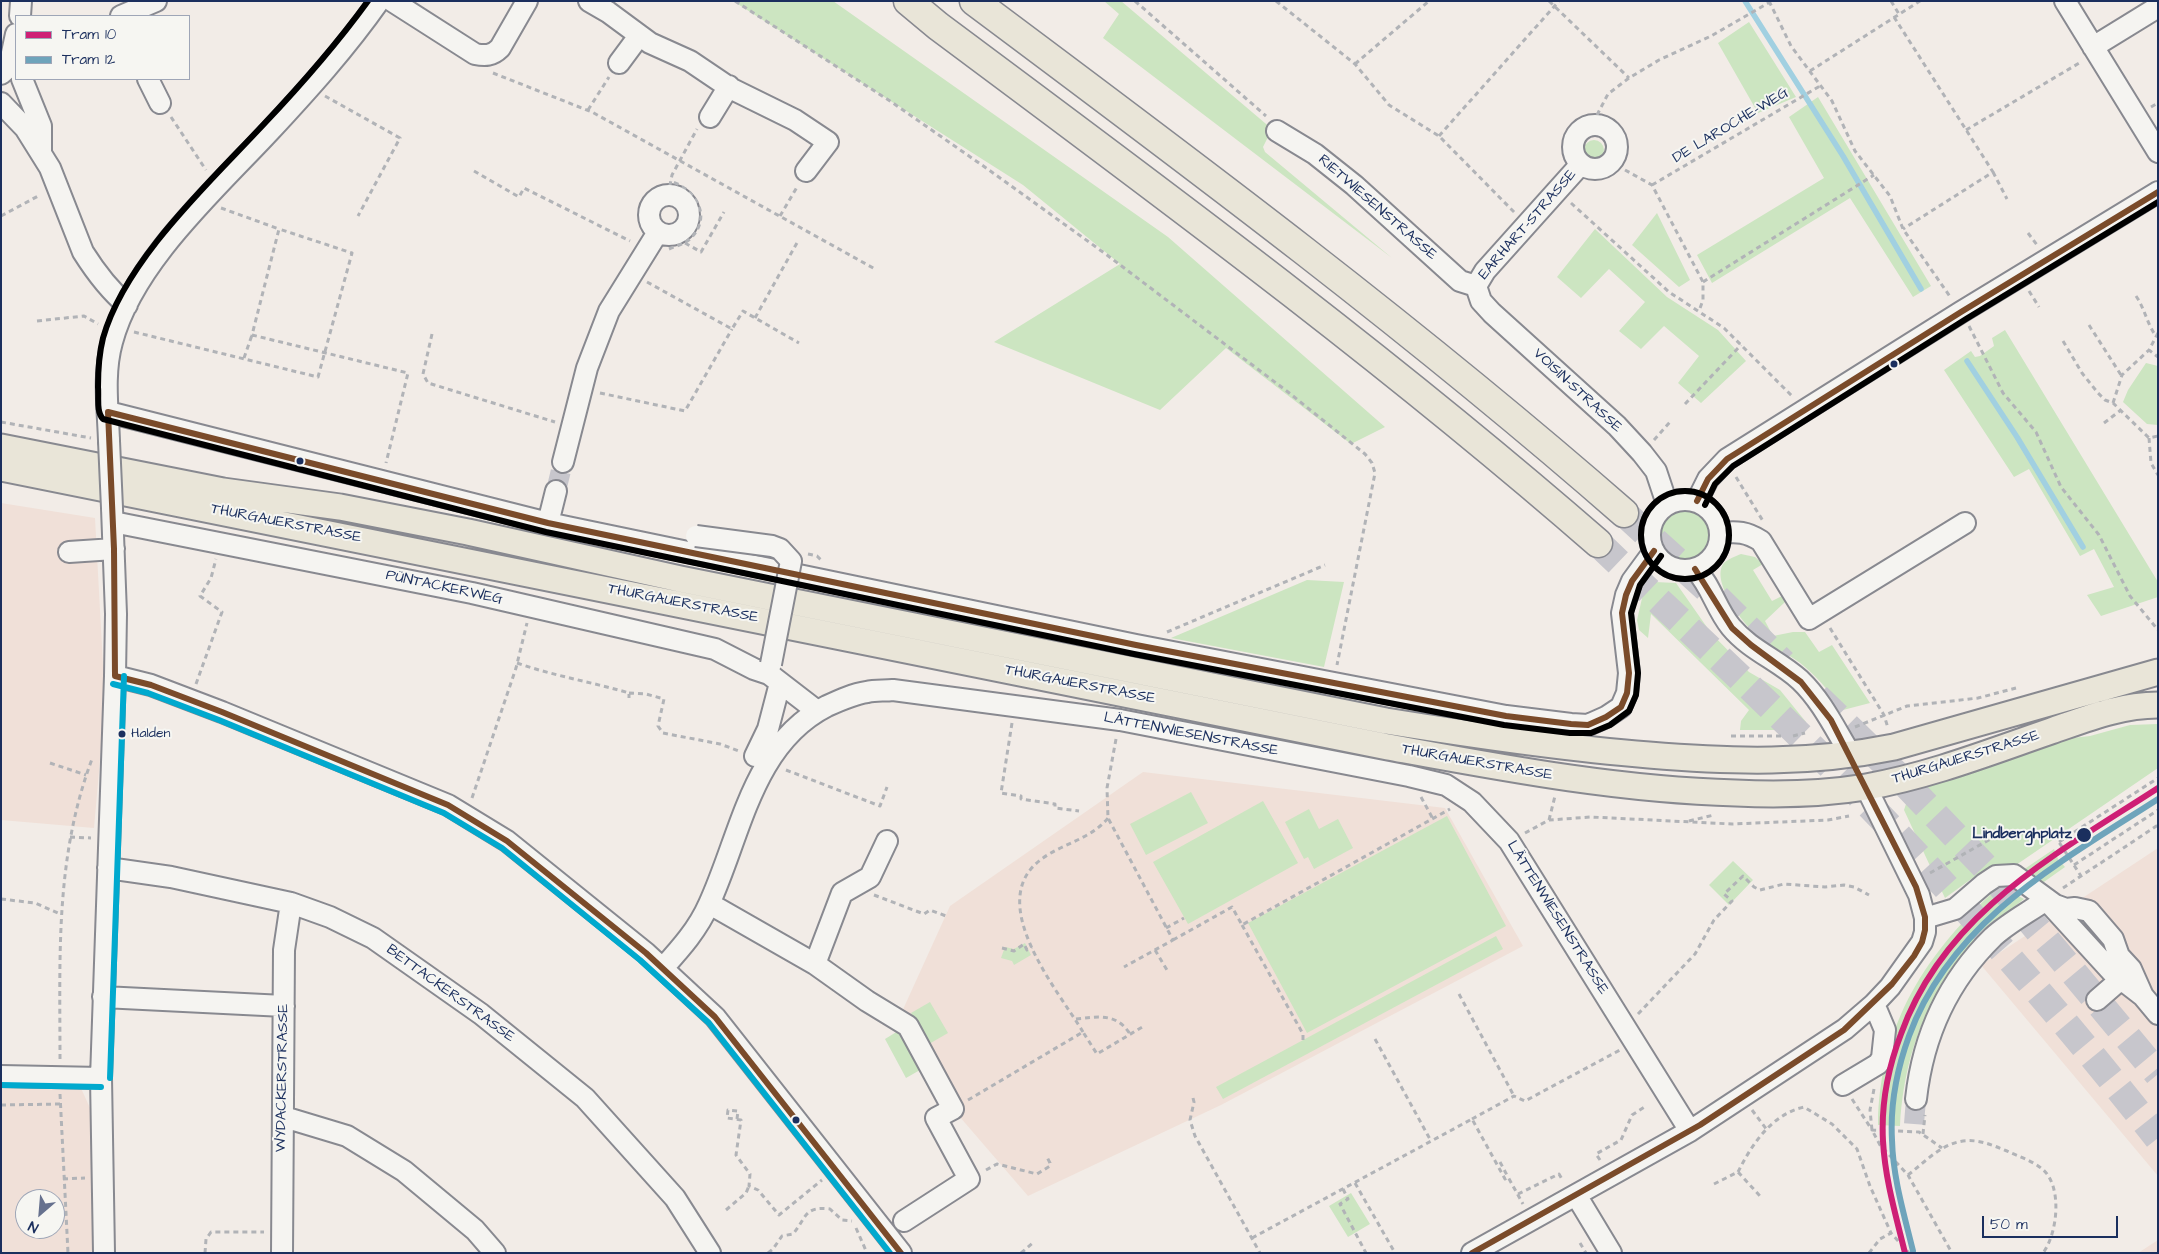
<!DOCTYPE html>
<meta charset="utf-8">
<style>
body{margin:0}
#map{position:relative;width:2159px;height:1254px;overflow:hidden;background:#f2ece7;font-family:"Architects Daughter",sans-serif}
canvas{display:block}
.frame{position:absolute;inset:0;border:2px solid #1b2f5e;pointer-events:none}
.legend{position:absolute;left:15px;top:15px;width:175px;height:65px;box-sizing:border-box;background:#f6f6f2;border:1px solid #9ea6b7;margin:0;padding:6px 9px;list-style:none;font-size:15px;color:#1b2f5e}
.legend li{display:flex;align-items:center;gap:10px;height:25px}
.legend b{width:25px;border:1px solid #9ea6b7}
.north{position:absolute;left:15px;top:1189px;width:50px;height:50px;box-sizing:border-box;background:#f6f6f2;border:1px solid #9ea6b7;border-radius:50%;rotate:207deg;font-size:14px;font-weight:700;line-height:20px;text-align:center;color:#1b2f5e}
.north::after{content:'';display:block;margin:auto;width:18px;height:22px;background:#66718e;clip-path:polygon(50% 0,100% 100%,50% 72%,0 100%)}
.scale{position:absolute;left:1982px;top:1216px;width:136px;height:22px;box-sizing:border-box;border:2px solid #1b2f5e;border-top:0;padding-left:6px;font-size:15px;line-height:18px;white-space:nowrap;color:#1b2f5e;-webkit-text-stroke:4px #f6f6f2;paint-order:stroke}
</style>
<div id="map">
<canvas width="2159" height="1254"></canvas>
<div class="frame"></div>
<ul class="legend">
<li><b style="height:6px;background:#ce1f75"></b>Tram 10</li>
<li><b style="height:6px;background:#6ea4bb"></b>Tram 12</li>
</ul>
<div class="north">N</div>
<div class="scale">50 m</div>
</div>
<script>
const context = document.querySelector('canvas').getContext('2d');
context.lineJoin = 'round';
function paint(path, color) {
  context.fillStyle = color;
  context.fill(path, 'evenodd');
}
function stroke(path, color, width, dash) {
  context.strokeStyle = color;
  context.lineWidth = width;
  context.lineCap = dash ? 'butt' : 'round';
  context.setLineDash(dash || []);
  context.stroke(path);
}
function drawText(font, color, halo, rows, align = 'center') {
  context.font = font + ' "Architects Daughter",sans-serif';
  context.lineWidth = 4;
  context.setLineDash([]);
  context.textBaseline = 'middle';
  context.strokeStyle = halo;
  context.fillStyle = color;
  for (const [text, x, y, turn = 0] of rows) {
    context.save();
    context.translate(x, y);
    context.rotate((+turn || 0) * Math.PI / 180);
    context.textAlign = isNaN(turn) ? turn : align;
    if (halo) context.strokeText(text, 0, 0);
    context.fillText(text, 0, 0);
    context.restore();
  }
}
paint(new Path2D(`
 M1 503 95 518 105 702 94 828 1 820Z
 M1143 772 1445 808 1523 946 1221 1105 1028 1196 953 1109 895 1027 950 906Z
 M2158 848V1176L1981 965Z
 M1 1082 80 1086 90 1108 94 1253H1ZM25 1199H55V1229H25Z
 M2158 1240V1253H2138Z`), '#f0e0d8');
paint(new Path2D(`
 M733 1H833L1168 237 1385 427 1351 444 1226 348 1160 410 994 342 1120 264 1023 185Z
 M1104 1H1121L1272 129 1263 147 1265 152 1392 258 1103 38 1119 14Z
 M1749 22 1796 97 1758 113 1718 43Z
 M1818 97 1931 286 1913 297 1850 198 1712 283 1697 255 1824 178 1789 117Z
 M1584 150a10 10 0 1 1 20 0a10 10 0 1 1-20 0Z
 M1657 213 1690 280 1679 287 1632 245Z
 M1595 229 1667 297 1718 330 1746 361 1701 403 1678 383 1699 356 1664 326 1641 349 1619 331 1645 302 1609 269 1581 298 1557 277Z
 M2005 330 2158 582V597L2101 616 2087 595 2114 587 2094 549 2080 556 2029 469 2014 477 1944 370 1971 351 1975 357 1980 356 1994 346 1992 338Z
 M2146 363 2158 366V425L2147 424 2123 402 2128 390Z
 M1659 535a26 26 0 1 1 52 0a26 26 0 1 1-52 0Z
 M1741 554 1755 557 1763 564 1753 570 1772 601 1782 596 1785 602 1765 621 1773 636 1793 632H1805L1819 652 1832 645 1870 703 1843 710C1832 695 1820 680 1805 667 1792 655 1774 649 1760 638 1746 628 1709 581 1724 563 1728 559 1736 556 1741 554Z
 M1307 580 1344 582 1324 667 1171 638Z
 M1655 582 1676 583 1711 633 1749 672 1780 690 1806 722 1782 730H1740L1741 721 1749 710 1651 614 1648 638 1639 630 1637 620 1643 594Z
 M2158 724V768L2016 865H1996L1974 877 1945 898 1904 810 1910 792 2047 741 2090 736 2130 725Z
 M1191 792 1208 823 1146 855 1130 824Z
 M1263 801 1298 863 1188 924 1153 862Z
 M1309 809 1319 829 1338 819 1353 848 1314 869 1308 857 1304 859 1285 822Z
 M1447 816 1506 926 1307 1033 1248 923Z
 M2054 849 2058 859 2065 867 2041 884 2023 870Z
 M1733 861 1753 880 1729 905 1709 885Z
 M2000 886 2024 899C1947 960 1906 1024 1900 1126L1878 1125C1879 1024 1927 951 2000 886Z
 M1496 936 1503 949 1223 1099 1216 1087Z
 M1025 943 1031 955 1014 965 1012 961 1001 958 1005 947 1014 949Z
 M930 1002 948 1033 929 1044 911 1013Z
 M898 1031 920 1070 906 1078 885 1039Z
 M1351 1193 1370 1224 1348 1237 1329 1206Z`), '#cce5c1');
stroke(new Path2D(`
 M1745 1 1843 156 1921 289
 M1967 361 2017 437 2083 547`), '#a1d0e1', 5.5);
stroke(new Path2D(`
 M556 491 563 462
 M1914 1124 1916 1099`), '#c7c6cc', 20, [20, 10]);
stroke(new Path2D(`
 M1624 513 1716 597 1783 663
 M1598 543C1689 630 1782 715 1870 806 1971 911 2067 1022 2158 1138
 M1817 697 1897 775 1988 870 2158 1074`), '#c7c6cc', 28, [28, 14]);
const minor = new Path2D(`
 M392 1 475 54C485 56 492 56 500 48L527 1
 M589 1 608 12 650 43 690 61 730 88 795 120 828 142 806 171
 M2065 1 2158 152
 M20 16 21 1
 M121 16 156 1
 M2093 47 2158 7
 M619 63 639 36
 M1 74 9 67 16 34
 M22 79 41 126V153
 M148 79 160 103
 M1 103 25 128 50 168 83 252C95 271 109 290 127 305
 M710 117 729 86
 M1573 147a22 22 0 1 1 44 0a22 22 0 1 1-44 0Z
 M1277 131 1315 154 1354 185 1460 281 1476 286
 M649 215a20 20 0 1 1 40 0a20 20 0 1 1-40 0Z
 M1476 286 1481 301 1492 313 1617 426 1642 453 1656 471 1667 504
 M1476 286 1485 271 1581 164
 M108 412 548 523 1136 645 1506 716 1571 724 1588 725 1606 717 1621 707 1627 693 1629 673 1622 613 1626 595 1632 581 1654 551
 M109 441C108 409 103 374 112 342 133 263 215 190 269 132 308 90 346 48 379 1
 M563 462 587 368 609 311 658 232
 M1650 535a35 35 0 1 1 70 0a35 35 0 1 1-70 0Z
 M1697 501 1708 479 1727 459 1961 312 2158 192
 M113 522 472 593 715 649 754 669 769 674 817 711
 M548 523 556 491
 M1721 533C1737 531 1747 532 1761 541L1809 619 1965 523
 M69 552 114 549
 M1695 569C1711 585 1716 609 1731 627 1750 650 1778 660 1800 680 1822 701 1835 729 1851 755
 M115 676 151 685 222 712 448 805 507 841 646 953 715 1017 901 1253
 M755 756 768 729 780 683
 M108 868 171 877 291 903 330 917 373 938 481 1014 585 1098 675 1198 710 1253
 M2049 903 2112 972 2143 996 2158 1014
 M710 904 815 964 867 1001 908 1026 953 1109 936 1118 969 1179 904 1221
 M1925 918 1955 909 1984 884 1996 876 2014 875 2055 905 2066 909 2075 908 2089 911 2113 939 2119 956 2131 969 2143 996
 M815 964 842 893 870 877 887 841
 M663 968C681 948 698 929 709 904 741 835 752 744 827 706 840 700 853 694 867 692 875 690 884 691 893 690L1120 720 1409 776 1446 785 1472 802 1509 841 1690 1131
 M103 997 284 1006
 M2097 1000 2120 980
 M1 1076 101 1078
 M1843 1085 1878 1064 1882 1058 1885 1030 1874 1004
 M1916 1099C1923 1036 1947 982 1993 937 2008 923 2029 912 2046 900
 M284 1117 347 1136 404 1171 475 1230 495 1253
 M1576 1195 1611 1253
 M104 1253 101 1078 115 676 116 614 112 508
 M282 1253 284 950 291 903
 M1472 1253 1690 1131 1845 1029 1874 1004 1890 987 1922 942 1925 932V918L1919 895 1866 787`);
const major = new Path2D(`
 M1 447 223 491 340 507 468 532 680 579 1386 721C1473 735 1561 748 1649 755 1733 762 1811 764 1894 747L2158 672
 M1 468 1388 747C1503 768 1618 790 1736 793 1779 795 1823 794 1866 787 1929 776 1990 752 2051 731 2086 719 2120 705 2158 705`);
const highway = new Path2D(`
 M908 1 938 26C1162 193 1387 359 1598 543
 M974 1C1195 166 1416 331 1624 513`);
stroke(minor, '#888990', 24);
stroke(major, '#888990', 29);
stroke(highway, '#888990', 31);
stroke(new Path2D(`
 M735 1 890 101 989 170 1107 255 1288 392 1365 454 1372 463 1375 473 1337 665
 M1135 1 1266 116
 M1276 1 1355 64 1389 105 1439 136 1515 213
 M1549 1 1629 78
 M1769 1 1791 46 1832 101 1855 151 1890 196 1903 229 1951 298
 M1891 1 1899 14
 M1894 17 1993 172 1903 229
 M1355 64 1429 1
 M1810 71 1920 1
 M493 73 592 112 875 269
 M325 96 400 138 358 216
 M2151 107 2158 103
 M588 110 609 77
 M1597 115 1608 94 1629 78 1659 60 1711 36 1770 2
 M171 117 206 170
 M1966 130 2081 62
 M1439 136 1559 1
 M1625 170 1652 185 1703 282V300L1699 311
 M474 171 519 197 524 188 630 241
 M1993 172 2007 199
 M1652 185 1820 86
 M668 195 672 175 697 129
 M1571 203 1669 292 1724 328 1793 397
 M221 208 279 229 252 335 408 373 386 463
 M1 216 40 195
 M780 216 797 187
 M2028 233 2037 245
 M685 243 701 252 724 212
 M669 249C676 246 684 244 690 239 713 217 696 189 670 181
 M647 282 732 329 743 311 799 343
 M1703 282 1874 175
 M2029 291 2039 307
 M2136 296C2145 309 2147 324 2156 336
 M755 318 798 241
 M37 321 84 316 98 324
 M2089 325 2121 375
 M1969 326 2003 393 2036 432 2061 487 2099 535 2130 596 2158 630
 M134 332 318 377 352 253 279 229
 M2158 333 2149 350 2158 357
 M432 334 423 374 428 383 555 422
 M2063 341 2082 373 2098 393 2105 400 2113 403 2149 438 2158 436
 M244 358 252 335
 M600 393 685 411 732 329
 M2113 403 2122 375 2149 350
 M1685 404 1741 345
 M1 422 91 438
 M2104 423 2121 410
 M2149 438 2151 463 2158 475
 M1654 440 1670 422
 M1736 477 1763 521
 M808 554 817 556 822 561
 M1830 628 1884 715 1888 728
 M1167 632 1325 565
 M517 663C554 676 592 682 629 693V698
 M196 684 222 612 200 596 211 578 216 559
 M629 693 646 694 664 699 658 726 663 733 720 744 739 751
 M1012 723 1001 793 1021 796V799L1055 804V808L1079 811
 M1855 727 1907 706 1978 698 2016 688
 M1731 736H1782
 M1793 736 1805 733
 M1116 739 1107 788 1108 818 1173 940 1124 967
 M50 763 86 775
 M786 770 880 806 887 787
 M1421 797 1433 819
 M472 798 516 668 527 623
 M1549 820 1555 796
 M1689 821 1714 815
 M1525 833 1549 820 1591 817 1732 824 1828 820 1849 816
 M70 837 91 838
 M2059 842 2158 778
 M2074 865 2158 810
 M1930 873 2003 832 2055 836 2081 876
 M2063 888 2158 825
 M874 895 924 914 930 910 946 916
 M1 899 35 903 60 914
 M1242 925 1303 1034V1041
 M1166 928 1184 918
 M1173 940 1232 907 1242 925 1450 809
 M1002 948 1014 951 1024 944 1027 950 1032 947
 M1155 950 1167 970
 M1459 994 1514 1096
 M1638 1014 1695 954 1714 920 1732 901 1724 894 1743 876 1754 887 1760 890 1784 884 1825 887 1844 885 1854 887 1869 895
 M1076 1019C1097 1017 1116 1012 1130 1034
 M1083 1032C1057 989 982 900 1043 858 1064 843 1091 839 1108 818
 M1375 1039 1431 1141
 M60 1059C60 956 55 858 92 759
 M1874 1089 1870 1110 1872 1130 1880 1145 1908 1175 1952 1253
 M60 1094 68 1253
 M1193 1098 1194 1102 1190 1120 1195 1136 1260 1253
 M1852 1099 1872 1130 1919 1132 1942 1148
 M968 1100 1083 1032 1097 1054 1144 1026
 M1 1105 60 1104
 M1752 1110 1767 1130
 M737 1119 738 1111 728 1110 727 1118 741 1120 736 1155 750 1174 749 1186 758 1190 779 1215 822 1180
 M1472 1119 1514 1096 1525 1101 1620 1050
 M1923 1134 1925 1115
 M1600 1160 1596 1154 1621 1140 1632 1115 1646 1106
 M1500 1162 1508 1177
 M986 1170 997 1164 1037 1174 1050 1166V1163L1046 1155
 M1738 1172C1752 1144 1772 1114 1804 1107L1832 1124 1857 1149 1870 1186 1891 1233
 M1908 1175C1925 1162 1941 1144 1963 1141 1979 1139 1992 1145 2007 1151 2017 1156 2031 1160 2041 1168 2063 1184 2058 1233 2043 1253
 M63 1179 85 1178
 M1355 1183 1395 1253
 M1714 1184 1738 1172 1760 1196
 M1343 1189 1348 1199 1340 1204 1366 1253
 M1518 1194 1559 1174 1563 1181
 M726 1210 746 1193 749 1186
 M856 1228 867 1253
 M1252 1238 1472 1119 1505 1179 1508 1177 1523 1204
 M1580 1243 1586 1253
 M205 1253 206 1239 211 1232H264
 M768 1253 773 1249 782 1236 793 1234C807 1217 804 1206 830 1209L842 1220 852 1221
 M1021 1253 1034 1242
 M1869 1253 1880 1239 1891 1233 1909 1253`), '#b1b3b7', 3, [5, 4]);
stroke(minor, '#f5f4f1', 20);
stroke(major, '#e9e5d8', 25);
stroke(highway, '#e9e5d8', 28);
const minorBridge = new Path2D(`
 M109 441 112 508
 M696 536 772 546 780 549 791 561 771 664`);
stroke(minorBridge, '#888990', 24, []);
stroke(minorBridge, '#f5f4f1', 20);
stroke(new Path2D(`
 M1697 501 1708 479 1727 459 1961 312 2158 192
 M901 1253 715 1017 646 953 507 841 448 805 222 712 151 685 115 676 114 549 108 412 548 523 1136 645 1506 716 1571 724 1588 725 1606 717 1621 707 1627 693 1629 673 1622 613 1626 595 1632 581 1654 551
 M1472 1253 1700 1125 1844 1030 1892 984 1914 956 1922 942 1925 930V917L1916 887 1831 720 1801 682 1751 645 1732 628 1695 569`), '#7a4b2a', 6);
stroke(new Path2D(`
 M368 1C336 45 300 86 263 125 209 183 125 260 103 338 99 354 98 371 98 387 99 397 96 412 103 419L546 532 1134 654 1504 725 1570 733H1591L1610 725 1629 711 1636 695 1638 673 1631 613 1640 585 1661 556
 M1641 535a44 44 0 1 1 88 0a44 44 0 1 1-88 0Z
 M1705 505 1715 484 1733 466 1966 319 2158 202`), '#000', 6);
stroke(new Path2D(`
 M113 684 148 693 219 720 444 813 502 848 640 960 709 1023 890 1253
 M110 1078 124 676
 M1 1085 101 1087`), '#00a9ce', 6);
stroke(new Path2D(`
 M1905 1253C1896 1216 1885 1179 1883 1141 1881 1105 1888 1068 1901 1034 1944 913 2056 854 2158 788`), '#ce1f75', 6);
stroke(new Path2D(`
 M1913 1251C1904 1214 1893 1178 1892 1140 1890 1104 1897 1069 1909 1036 1951 921 2060 862 2158 799`), '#6ea4bb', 6);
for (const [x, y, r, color] of [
 [1894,364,4.5,"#1b2f5e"],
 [300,461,4.5,"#1b2f5e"],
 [122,734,4.5,"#1b2f5e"],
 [2084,835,8,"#1b2f5e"],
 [796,1120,4.5,"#1b2f5e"]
]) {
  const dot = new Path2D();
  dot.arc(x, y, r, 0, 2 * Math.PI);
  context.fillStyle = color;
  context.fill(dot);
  stroke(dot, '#f6f6f2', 2);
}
drawText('14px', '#1b2f5e', '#f6f6f2', [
 ["Halden",131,734]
], 'left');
drawText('15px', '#1b2f5e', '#f6f6f2', [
 ["DE LAROCHE-WEG",1731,126,-31],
 ["RIETWIESENSTRASSE",1377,208,41],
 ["EARHART-STRASSE",1528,225,-49],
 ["VOISIN-STRASSE",1577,391,43],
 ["THURGAUERSTRASSE",286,524,11],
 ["PÜNTACKERWEG",444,588,12],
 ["THURGAUERSTRASSE",683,604,11],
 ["THURGAUERSTRASSE",1080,685,11],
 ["LÄTTENWIESENSTRASSE",1191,735,11],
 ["THURGAUERSTRASSE",1966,758,-17],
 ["THURGAUERSTRASSE",1477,763,10],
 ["LÄTTENWIESENSTRASSE",1557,918,58],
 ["BETTACKERSTRASSE",450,994,36],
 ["WYDACKERSTRASSE",283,1078,-89]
]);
drawText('bold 15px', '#1b2f5e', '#f6f6f2', [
 ["Lindberghplatz",2072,835]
], 'right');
</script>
